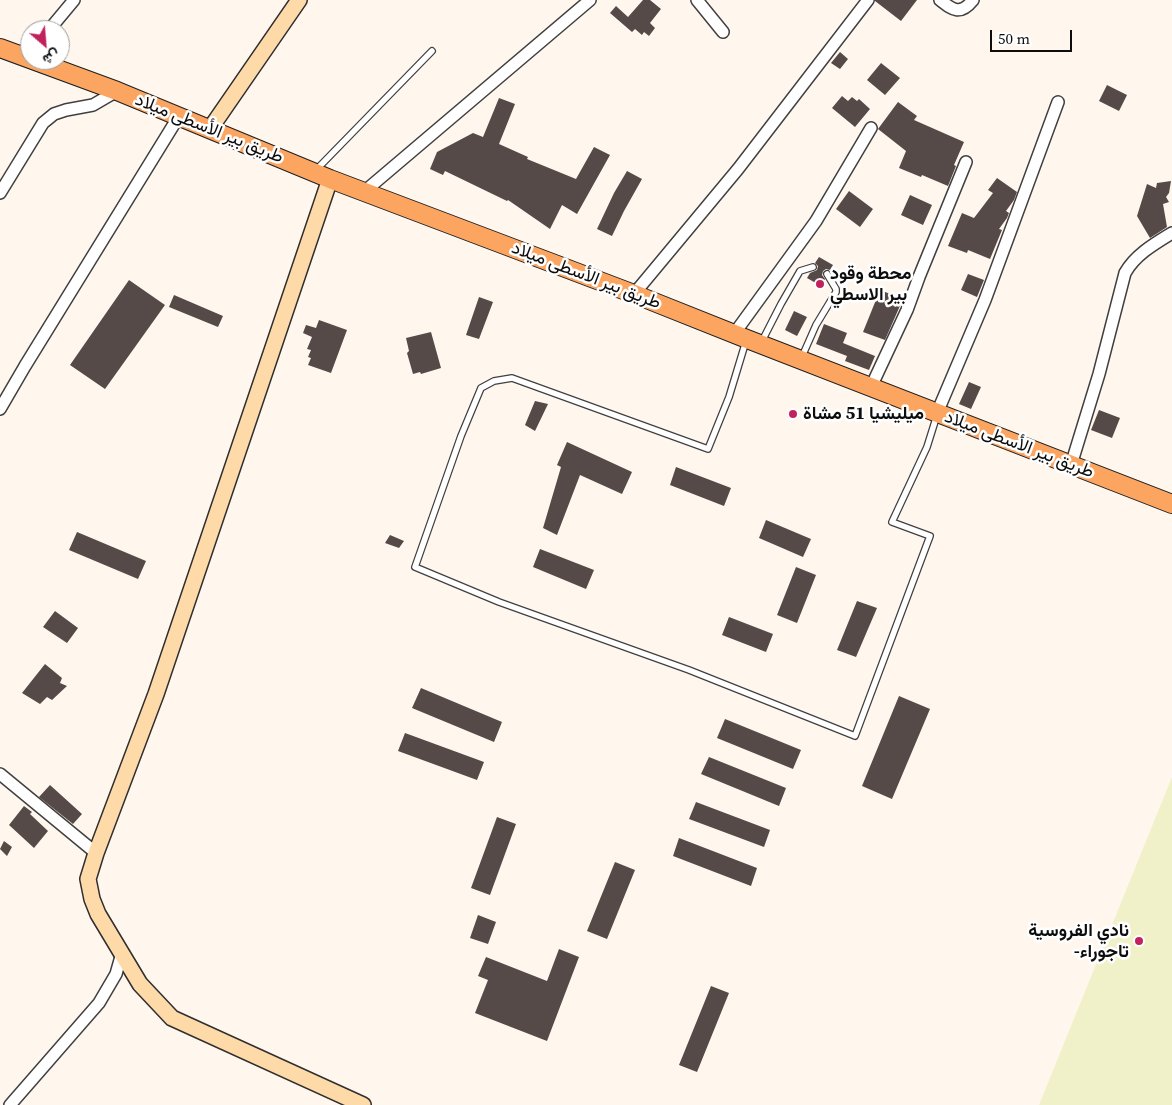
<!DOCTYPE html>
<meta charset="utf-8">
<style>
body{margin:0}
#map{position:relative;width:1172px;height:1105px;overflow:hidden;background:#fff6ee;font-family:"Source Serif 4",Vazirmatn,serif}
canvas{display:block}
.north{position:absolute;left:20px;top:20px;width:50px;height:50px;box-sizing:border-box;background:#fff;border:1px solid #9e9e9e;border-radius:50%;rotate:153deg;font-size:14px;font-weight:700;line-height:20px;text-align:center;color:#0d0d0d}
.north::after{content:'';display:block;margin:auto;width:18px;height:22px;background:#c1215c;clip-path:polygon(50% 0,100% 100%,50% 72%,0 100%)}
.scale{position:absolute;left:990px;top:30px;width:82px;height:22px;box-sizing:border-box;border:2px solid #0d0d0d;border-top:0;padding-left:6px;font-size:15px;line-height:18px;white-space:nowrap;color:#0d0d0d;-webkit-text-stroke:4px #fff;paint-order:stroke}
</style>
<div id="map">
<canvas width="1172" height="1105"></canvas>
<div class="north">ش</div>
<div class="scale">50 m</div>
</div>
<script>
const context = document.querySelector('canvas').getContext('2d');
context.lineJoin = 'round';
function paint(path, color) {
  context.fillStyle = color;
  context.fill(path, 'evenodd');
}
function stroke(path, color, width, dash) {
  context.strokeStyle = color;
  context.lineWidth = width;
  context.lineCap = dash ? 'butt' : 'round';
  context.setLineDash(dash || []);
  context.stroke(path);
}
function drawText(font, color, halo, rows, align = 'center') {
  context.font = font + ' "Source Serif 4",Vazirmatn,serif';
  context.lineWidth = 5;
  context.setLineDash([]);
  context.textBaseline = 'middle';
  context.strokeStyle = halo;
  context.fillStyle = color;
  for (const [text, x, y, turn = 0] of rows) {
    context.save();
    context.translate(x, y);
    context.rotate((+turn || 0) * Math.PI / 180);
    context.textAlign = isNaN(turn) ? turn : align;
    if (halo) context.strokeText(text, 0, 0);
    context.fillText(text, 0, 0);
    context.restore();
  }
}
paint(new Path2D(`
 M1172 777V1105H1039Z`), '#f0f1c8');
paint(new Path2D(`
 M643 0H650L661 9 650 23 655 28 649 36 644 32 642 35 635 29 632 32 610 13 616 6 628 17Z
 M875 0H917L901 21 875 1Z
 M840 52 848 59 840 69 831 63Z
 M881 63 900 78 885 95 867 80Z
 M1107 85 1127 95 1119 111 1099 101Z
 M842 96 848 101 852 97 857 101 859 99 870 109 855 127 832 108Z
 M499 98 515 104 499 144 528 157 527 159 576 179 594 147 610 155 577 214 562 205 550 229 508 200 507 201 445 171 443 175 430 169 437 152 473 133 483 137Z
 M898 102 917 116 914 120 964 142 954 165 956 166 948 186 922 175 921 177 899 168 906 151 878 129Z
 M627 171 642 179 624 211 612 236 597 229 614 193Z
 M997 178 1017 192 1014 200 1006 211 1009 213 1007 218 999 229 1002 230 990 259 968 250 967 253 948 246 962 213 974 218 993 193 988 190Z
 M1171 181 1169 193 1166 197 1169 202 1163 204 1167 227 1150 238 1137 216 1147 184 1156 188 1157 183Z
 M849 191 873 209 860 227 836 209Z
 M910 195 932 205 923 225 901 215Z
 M819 257 833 265 830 270 826 269 823 271 822 275 825 279 821 286 807 278 810 273 817 270 818 266 815 263Z
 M968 274 984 280 977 297 961 290Z
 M129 280 165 305 105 389 70 365Z
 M880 290 903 299 885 340 863 332Z
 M174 295 223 316 218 327 169 307Z
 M479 297 493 302 479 339 466 335Z
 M794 311 807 317 797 336 785 330Z
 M319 320 347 330 331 373 308 365 311 358 308 357 311 350 307 349 312 337 303 333 306 325 316 328Z
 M824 324 847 333 843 343 875 356 869 370 845 361 847 356 816 344Z
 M431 332 441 368 421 374 420 372 413 374 407 353 409 351 406 338Z
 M969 382 981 387 971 409 959 404Z
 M535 401 548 404 535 431 525 425Z
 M1099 410 1120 418 1112 438 1091 430Z
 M567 442 632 472 622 494 580 475 557 535 543 528 561 467 557 465Z
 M676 467 731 488 724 506 670 485Z
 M766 520 811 539 803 557 759 538Z
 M77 532 146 561 138 579 69 550Z
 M390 535 404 541 399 548 385 543Z
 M540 549 594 570 586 589 533 567Z
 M796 567 816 575 797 623 777 615Z
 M857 601 877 608 856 657 837 650Z
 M55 611 78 628 67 643 43 627Z
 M729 617 773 634 766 652 722 635Z
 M45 664 62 678 60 683 67 686 52 700 47 697 40 704 22 693Z
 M421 688 502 722 494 742 412 708Z
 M899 696 930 709 892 799 862 786Z
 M725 719 801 750 793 769 717 738Z
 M405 733 484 762 477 780 398 751Z
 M709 757 786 788 779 806 701 774Z
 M50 785 82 814 73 824 39 797Z
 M696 802 770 830 764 847 689 819Z
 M24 806 32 812 30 814 48 831 34 848 9 825Z
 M497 817 516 824 490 895 471 888Z
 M679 838 757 868 751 886 673 856Z
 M4 841 12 847 7 856 0 849Z
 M615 862 635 870 607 939 587 931Z
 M478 915 496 922 488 944 470 938Z
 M559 949 579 957 547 1041 475 1013 488 980 478 976 486 957 547 981Z
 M711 986 729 993 697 1072 679 1065Z`), '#564a49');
const lane = new Path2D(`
 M317 169 432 51
 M746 341 729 397 708 449 512 378 494 381 481 388 461 436 415 567 499 602 689 670 855 736 930 536 892 522 927 447 937 415
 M761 343 781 304 800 271 813 267
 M801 359 816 325 836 292V289L827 274`);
const street = new Path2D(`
 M697 0 723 32
 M940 0C953 10 960 16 973 0
 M49 30 74 0
 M365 191 590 0
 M0 193 43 123 54 114 66 110 93 105 117 91
 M634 294 738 169 868 0
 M734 334 816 221 871 128
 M871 387 907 310 919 277 966 162
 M0 409 25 366 179 116
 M937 413 985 300 1058 102
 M1071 465 1099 374 1125 273C1135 255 1154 244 1172 233
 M0 774 96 853
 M10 1105 99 1003 116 974 122 953`);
const secondary = new Path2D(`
 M210 129 299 0
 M330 179 156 694 96 853 88 879 92 899 98 914 140 984 172 1018 363 1105`);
const primary = new Path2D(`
 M0 48 117 91 330 179 634 294 747 339 1172 504`);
stroke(lane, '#404040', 8);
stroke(street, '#404040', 14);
stroke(secondary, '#2f2f2f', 18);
stroke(primary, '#1e1e1e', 20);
stroke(lane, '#fff', 5.5);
stroke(street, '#fff', 11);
stroke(secondary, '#ffdaa9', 15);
stroke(primary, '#fca561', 18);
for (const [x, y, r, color] of [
 [820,284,5,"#c1215c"],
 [793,414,5,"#c1215c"],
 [1139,941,5,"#c1215c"]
]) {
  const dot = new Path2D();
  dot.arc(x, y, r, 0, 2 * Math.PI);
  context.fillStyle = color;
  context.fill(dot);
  stroke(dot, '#fff', 2);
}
drawText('18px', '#0d0d0d', '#fff', [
 ["طريق بير الأسطى ميلاد",209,129,22],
 ["طريق بير الأسطى ميلاد",586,276,21],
 ["طريق بير الأسطى ميلاد",1019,445,21]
]);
drawText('bold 18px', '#0d0d0d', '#fff', [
 ["محطة وقود",830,274],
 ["بير الاسطي",830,295],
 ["ميليشيا 51 مشاة",803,414],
 ["نادي الفروسية",1129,931,"right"],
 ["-تاجوراء",1129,952,"right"]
], 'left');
</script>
